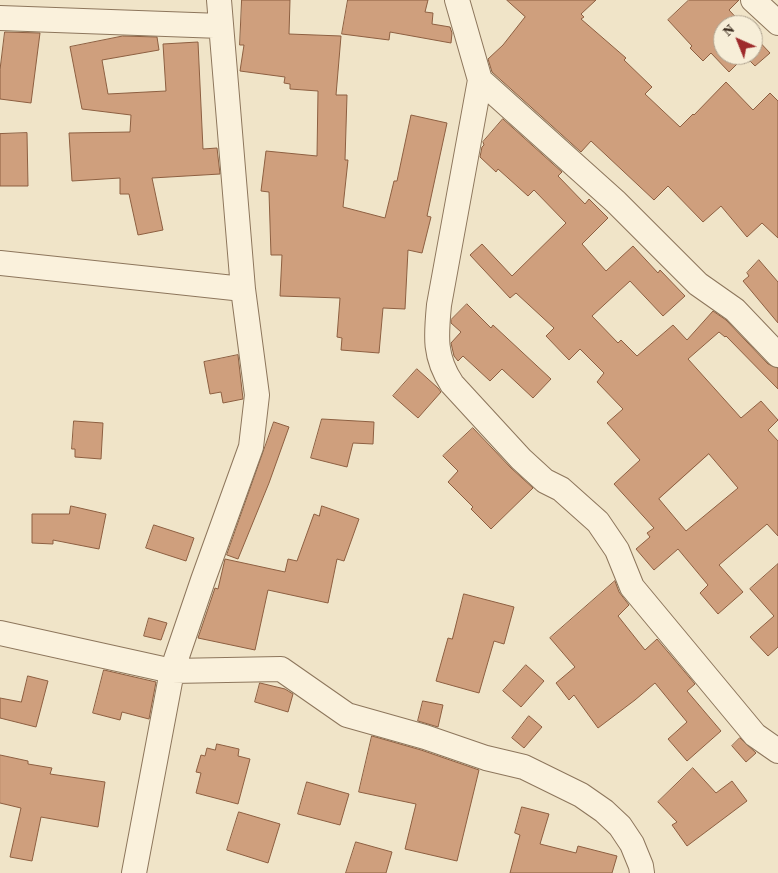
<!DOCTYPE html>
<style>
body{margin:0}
#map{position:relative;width:778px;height:873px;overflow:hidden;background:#f0e4c8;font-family:"Source Serif 4",serif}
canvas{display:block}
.north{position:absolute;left:713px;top:15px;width:50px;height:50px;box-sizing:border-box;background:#f7eed8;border:1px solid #ada18e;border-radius:50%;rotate:316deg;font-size:14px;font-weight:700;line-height:20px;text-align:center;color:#3d2e20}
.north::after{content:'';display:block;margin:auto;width:18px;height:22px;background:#9e2a2b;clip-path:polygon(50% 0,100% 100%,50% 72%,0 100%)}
</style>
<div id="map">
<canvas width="778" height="873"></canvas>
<div class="north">N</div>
</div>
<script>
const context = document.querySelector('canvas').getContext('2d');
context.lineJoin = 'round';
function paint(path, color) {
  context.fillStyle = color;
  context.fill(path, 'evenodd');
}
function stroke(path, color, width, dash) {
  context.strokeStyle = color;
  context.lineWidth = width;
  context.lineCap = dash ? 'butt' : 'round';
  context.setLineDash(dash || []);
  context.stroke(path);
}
const building = new Path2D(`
 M242 0H290L289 34 341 36 336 95H347L345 160H348L343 207 385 218 394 181H397L411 115 447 123 427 216 431 217 422 253 408 250 405 309 383 308 379 353 341 350 342 338 337 337 340 298 280 296 282 255H271L269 192 261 191 266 151 317 156 318 91 290 89V84L284 83 285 77 240 71 244 45H240Z
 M348 0H428L425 12 433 13 432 24 450 27 452 33 451 43 390 32 389 40 342 34Z
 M507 0H596L581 14 584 17 581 19 626 58 624 60 652 87 645 94 680 127 693 114 694 115 726 82 753 110 770 93 778 101V238L762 223 747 237 721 206 703 222 668 186 654 200 591 141 581 152 492 72 488 59 503 45 525 17Z
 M689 0H739L729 10 743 25H723V55H753V35L770 53 755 66 745 56 729 72 711 53 703 61 690 48 692 46 668 20Z
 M5 32 40 33 31 103 0 99V70Z
 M123 36 157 37 159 50 102 60 108 94 166 91 163 44 198 42 203 149 217 148 220 174 152 178 163 230 138 235 129 194H120V178L72 181 69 133 130 132 131 115 82 109 70 47Z
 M503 119 562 172 558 176 585 204 589 199 608 218 582 244 606 271 633 246 658 273 660 270 685 296 663 316 630 281 592 316 618 343 621 340 637 356 673 325 687 340 713 311 726 320 768 364 778 368V389L726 336 725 337 719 332 688 359 741 418 761 401 778 420 768 430 778 441V536L767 524 719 565 743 592 718 614 700 593 708 585 678 549 654 570 636 549 650 537 647 533 654 528 614 484 640 460 607 423 623 409 597 382 604 373 580 349 569 360 546 336 554 328 516 293 510 298 470 255 482 244 512 276 566 223 534 190 528 196 498 169 496 172 480 157 482 147 484 145 483 142ZM709 454 738 488 686 531 659 499Z
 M27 133 28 186H0V134Z
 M759 260 778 282V323L743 281 749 276 747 273Z
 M467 304 491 328 493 325 551 379 533 398 502 369 490 381 463 356 458 361 454 356 451 343 461 332 451 323V320Z
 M238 355 243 399 223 403 221 392 210 394 204 362Z
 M417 369 438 388 441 392 418 418 393 396Z
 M322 419 374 422 373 444 353 443 347 467 311 458Z
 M74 421 103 423 101 459 75 457V449H72Z
 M274 422 289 427 269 483 238 559 227 555Z
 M473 428 511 468 533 488 491 529 471 509 473 507 448 482 458 471 443 456Z
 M71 506 106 514 99 549 53 540V544L32 543V514H69Z
 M322 506 359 519 344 561 337 559 328 603 268 590 255 650 198 638 215 588 218 589 225 559 285 572 288 559 297 561 314 514 319 516Z
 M154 525 194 538 186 561 146 548Z
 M778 564V647L768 656 750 637 774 616 750 589Z
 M615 581 619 592 629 605 618 616 645 650 657 639 695 684 687 691 721 731 687 761 668 739 687 722 655 683 635 700 598 728 574 695 569 700 556 683 575 667 550 638Z
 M464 594 514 607 504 644 494 641 479 693 436 681 448 638 452 639Z
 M149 618 167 623 161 640 144 636Z
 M526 665 544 681 521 707 503 691Z
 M104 670 156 682 149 719 122 712 120 720 93 713Z
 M28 676 48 681 36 727 0 718V698L21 702Z
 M260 683 285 689 293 694 288 712 255 702Z
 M423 701 443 705 438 727 418 721Z
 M529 716 542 727 524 748 512 738Z
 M372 736 421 750 479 770 457 861 405 849 416 804 359 792Z
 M740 738 756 753 746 762 732 746Z
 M217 744 239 749 238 756 250 759 238 804 196 793 201 773 196 772 201 755 205 756 207 748 215 750Z
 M0 755 28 761V764L52 768 50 774 105 782 98 827 41 817 32 861 10 857 21 808 0 803Z
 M693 768 716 793 732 781 747 801 687 846 672 825 677 822 658 802Z
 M307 782 349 794 340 825 298 814Z
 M522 807 549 814 540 844 576 853 578 846 617 856 612 873H510L520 835 515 833Z
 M239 812 280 824 268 863 227 850Z
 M356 842 392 852 386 873H346Z`);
paint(building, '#cf9f7d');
stroke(building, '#8d5f41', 1);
const minor = new Path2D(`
 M457 0 480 80 439 305C436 336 434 357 452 384L521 459 545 481 561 489 598 522 617 550 632 587 755 735 778 751
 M753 0 778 23
 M0 18 221 26
 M480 80 616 202 698 284 735 310 778 355
 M0 263 243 289
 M0 633 172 671 281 669 347 715 425 737 486 758 524 767 581 795 604 811 620 826 632 844 641 866 642 873
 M134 873 172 671 203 580 251 447 257 395 243 289 219 0`);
stroke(minor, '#8d765c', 26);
stroke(minor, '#faf1dc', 24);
</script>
